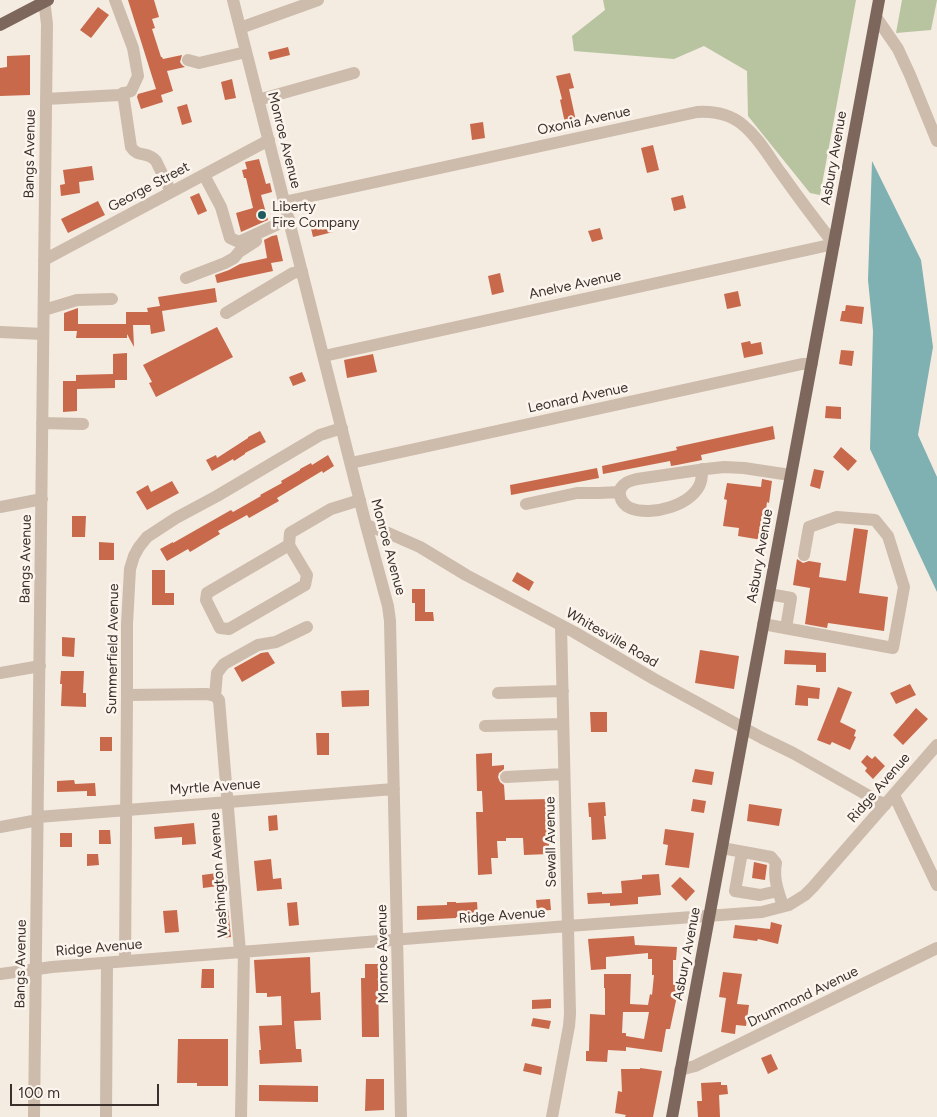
<!DOCTYPE html>
<style>
body{margin:0}
#map{position:relative;width:937px;height:1117px;overflow:hidden;background:#f4ebe1;font-family:Figtree,sans-serif}
canvas{display:block}
.scale{position:absolute;left:10px;top:1084px;width:149px;height:22px;box-sizing:border-box;border:2px solid #3b302b;border-top:0;padding-left:6px;font-size:15px;line-height:18px;white-space:nowrap;color:#3b302b;-webkit-text-stroke:4px #fbf5ee;paint-order:stroke}
</style>
<div id="map">
<canvas width="937" height="1117"></canvas>
<div class="scale">100 m</div>
</div>
<script>
const context = document.querySelector('canvas').getContext('2d');
context.lineJoin = 'round';
function paint(path, color) {
  context.fillStyle = color;
  context.fill(path, 'evenodd');
}
function stroke(path, color, width, dash) {
  context.strokeStyle = color;
  context.lineWidth = width;
  context.lineCap = dash ? 'butt' : 'round';
  context.setLineDash(dash || []);
  context.stroke(path);
}
function drawText(font, color, halo, rows, align = 'center') {
  context.font = font + ' Figtree,sans-serif';
  context.lineWidth = 5;
  context.setLineDash([]);
  context.textBaseline = 'middle';
  context.strokeStyle = halo;
  context.fillStyle = color;
  for (const [text, x, y, turn = 0] of rows) {
    context.save();
    context.translate(x, y);
    context.rotate((+turn || 0) * Math.PI / 180);
    context.textAlign = isNaN(turn) ? turn : align;
    if (halo) context.strokeText(text, 0, 0);
    context.fillText(text, 0, 0);
    context.restore();
  }
}
paint(new Path2D(`
 M603 0H856L820 195 810 193 748 116 747 71 704 46 674 59 574 51 572 36 605 10Z
 M902 0H937L931 30 896 33Z`), '#b8c4a0');
paint(new Path2D(`
 M872 161 921 260 933 347 918 435 937 477V592L870 449 873 331 868 280Z`), '#7fb0b2');
paint(new Path2D(`
 M128 0H154L159 17 152 19 155 28 152 29 161 57H162L163 59 182 55 180 62 182 65 185 67 167 71 173 91 161 95 163 102 141 109 137 97 138 94 156 89Z
 M98 7 109 15 91 38 80 30Z
 M288 47 290 55 270 60 268 52Z
 M30 55V95L0 96V68L7 67V56Z
 M570 73 574 88 569 89 576 121 565 123 560 100 562 99 556 76Z
 M232 79 236 98 225 100 221 82Z
 M187 104 192 122 182 125 177 107Z
 M483 122 485 138 472 140 470 124Z
 M653 145 659 170 647 173 641 148Z
 M259 159 266 184 270 183 272 192 261 195 268 220 241 232 236 213 253 208 246 178H244L242 170 247 169 245 162Z
 M92 166 94 180 79 182 80 193 61 196 60 185 65 184 63 170Z
 M199 193 207 211 198 215 190 197Z
 M683 195 686 208 674 211 671 198Z
 M98 201 105 215 68 233 61 219Z
 M330 219 333 232 313 237 310 224Z
 M600 228 603 239 592 242 588 231Z
 M277 235 283 261 271 263 273 271 217 283 215 275 229 270 240 264 267 258 264 240 272 236Z
 M500 273 504 292 492 295 488 276Z
 M215 288 217 302 162 311 165 331 151 334 150 325H133L134 347 127 334V338H76L77 331H64V313L78 308V324H126V312H148L147 308 160 306 158 297Z
 M738 291 741 306 727 309 724 294Z
 M846 305 864 307 862 324 840 321 842 311H845Z
 M217 327 233 357 156 397 149 383 152 382 143 365Z
 M750 341 751 344 761 342 763 354 744 358 741 343Z
 M841 350 854 351 852 366 839 364Z
 M127 353V380H115V388L77 389V411L63 412V381H76V375L113 374V354Z
 M373 354 377 372 347 378 344 360Z
 M302 372 306 381 293 386 289 377Z
 M826 406 841 407V419L825 418Z
 M773 426 775 439 701 455 702 460 677 465 671 466 670 461 603 474 602 466 677 450 676 447 699 442Z
 M260 431 266 442 245 453V454L234 461 233 459 212 471 206 460 216 455 217 458 248 438V437Z
 M841 447 857 461 848 471 833 457Z
 M328 455 334 466 323 473 322 471 277 498 279 501 249 518 247 515 218 531 220 534 190 552 188 549 167 561 160 549 173 542V543L231 510 233 512 261 496 260 495 282 483 281 481 300 470V469L311 463 312 465Z
 M597 468 599 478 511 495 510 485Z
 M814 469 824 471 820 489 810 486Z
 M762 479 772 481 769 503 767 502 762 540 738 536 739 528 723 526 727 500 724 499 727 483 761 487Z
 M172 481 179 493 147 510 136 492 148 485 151 492Z
 M72 516H86L85 537H72Z
 M854 528 868 530 859 593 888 597 884 631 828 623 827 628 805 624 810 588 793 585 797 559 803 563 809 561 821 563 819 577 846 581Z
 M99 542 114 543V560H99Z
 M152 570H165V593H174V605H152Z
 M517 572 534 582 529 591 512 581Z
 M412 589H425V612H433L434 621H415V603H412Z
 M62 637 75 638 74 657 62 656Z
 M700 650 739 656 734 689 695 683Z
 M785 650 826 653V672H816V665L784 664Z
 M268 652 275 663 242 682 234 668 261 653Z
 M61 671H84L83 693H86V707L61 706 62 684H60Z
 M910 684 916 695 896 704 890 693Z
 M797 685 820 688 819 699 808 698V706L795 705Z
 M838 687 852 692 840 722 856 730 854 736 856 737 850 750 832 742 830 745 817 740Z
 M369 690V706L342 707 341 691Z
 M916 708 928 719 903 745 893 735Z
 M590 712H607V732H591Z
 M316 733H329V755H317Z
 M100 737H112V751H100Z
 M492 753V766L504 765V769L499 773 498 777 500 782 504 785 505 800 549 799V854L524 855 523 838H506V841H497L498 858H491L492 874 478 875 476 812H483L482 791H477L476 754Z
 M867 755 872 759 875 756 885 766 873 779 865 771 867 768 861 762Z
 M695 769 714 772 712 785 692 782Z
 M74 780 75 784 95 783 96 796H87V791L57 792V781Z
 M693 799 706 801 704 813 691 811Z
 M605 802 606 816H604L606 839 592 840 591 817H589L588 803Z
 M749 804 782 809 779 826 747 821Z
 M277 815 278 830 269 831 268 816Z
 M194 823 196 844 182 845V837L155 839 154 827Z
 M665 829 694 833 689 868 665 865 668 845 663 844Z
 M99 830H110L111 844H99Z
 M60 833H72V847H60Z
 M87 854H98L99 865 87 866Z
 M271 859 273 879 281 878 282 889 257 891 254 861Z
 M754 862 767 865 765 880 752 878Z
 M225 872 226 885 203 888 202 875Z
 M659 874 661 895 638 897V904L610 906V903L588 904 587 893 602 892V894L622 893 621 881 642 879V875Z
 M680 877 695 891 686 901 671 886Z
 M550 899 551 910 537 911 536 900Z
 M297 902 299 925 289 926 287 903Z
 M447 902H456V903L477 902 478 916 456 917V918L417 920V906L447 905Z
 M228 909 231 937 221 938 219 910Z
 M177 910 179 932 165 933 163 911Z
 M771 922 782 925 778 944 758 939 757 941 733 938 735 925 770 929Z
 M634 936 635 945 677 947 676 960H673V981L678 982 677 996 670 1029H666L662 1052 626 1047V1051L608 1050 607 1062 586 1061V1051H589L590 1014 605 1015V988H604V974H631L630 1004 648 1005 650 994 652 995 654 975H652V959H648V953L606 957V969L591 970 588 939ZM623 1012H649L644 1039 626 1036V1033H622Z
 M310 957 311 993 320 992 321 1020 294 1021 296 1049H301L302 1062 260 1064 259 1050H261L259 1026 282 1025 281 996 267 997V993H256L254 960Z
 M365 964H380V972H378L379 1037H362L361 978H365Z
 M202 969H214V988H201Z
 M723 972 742 974 737 1004 749 1005 746 1026 736 1025 735 1034 721 1032 726 998 719 997Z
 M551 999V1008L532 1009V1000Z
 M533 1018 551 1021 549 1029 531 1026Z
 M178 1039H228V1086H197V1083H177Z
 M771 1054 778 1069 768 1074 761 1058Z
 M525 1063 542 1067 541 1075 523 1071Z
 M640 1068 662 1071 653 1117H625L626 1115 615 1113 618 1091 622 1092 621 1069H640Z
 M366 1079H384V1110L365 1111Z
 M721 1082V1085H727L728 1094 719 1095 720 1117H698L697 1101H702L701 1083Z
 M259 1085 318 1086V1102L259 1101Z`), '#c8694b');
stroke(new Path2D(`
 M233 0 366 525 388 606 390 621 401 1117
 M876 17 898 49 910 75 937 141
 M240 28 318 0
 M188 60 199 63 246 52
 M123 93 131 147C138 158 148 151 156 161L171 192
 M46 99 119 95 131 91 138 76 133 48 115 0
 M258 100 354 73
 M204 175 221 207 230 238 239 242 289 219
 M284 202 697 112C713 111 730 114 743 125 759 138 769 157 781 173 798 197 816 221 834 244L324 356
 M44 260 269 140
 M186 278 225 263 234 258 239 252 256 241
 M44 310 77 300 112 299
 M226 313 293 273 302 271
 M0 332 43 334
 M42 423 83 424
 M351 463 802 364H812
 M702 469C702 473 702 477 701 481 695 505 651 517 630 508 620 503 615 490 626 483 629 481 634 480 637 479L706 469 724 467 744 468 790 475
 M526 504 577 493H599L620 492
 M0 507 42 499
 M366 525 388 533 420 547 466 575 574 632 654 679 762 738 793 753 885 805
 M289 545 307 575 305 585 229 629 220 628 206 600 207 593 289 545 290 533 331 509 360 500
 M769 594 791 598 786 628
 M763 624 893 648 904 587 888 536 875 520 837 517 809 527 804 555
 M0 673 40 666
 M498 693 563 691
 M127 695 207 694 215 696 219 700 240 952
 M215 696 217 673 224 664 258 645 276 642 307 627
 M485 726 563 724
 M506 777 564 774
 M894 795 937 885
 M38 817 394 789
 M0 827 38 820
 M722 848 771 857 776 863C773 878 778 891 783 906
 M742 852 735 891 760 895 778 891
 M125 961 127 695V624L130 569 134 556 139 547 147 537 176 518 217 496 320 435 342 428
 M0 974 52 967 568 926 762 912 789 905 805 895 813 887 937 745
 M680 1070 695 1066 937 948
 M34 1117 47 24 44 0
 M106 1117 107 963
 M241 1117 244 951
 M552 1117 569 1026 570 1014 561 626`), '#cdbbac', 12);
stroke(new Path2D(`
 M0 25 48 0
 M672 1117 879 0`), '#7d675c', 12);
for (const [x, y, r, color] of [
 [262,215,5,"#1f5a5e"]
]) {
  const dot = new Path2D();
  dot.arc(x, y, r, 0, 2 * Math.PI);
  context.fillStyle = color;
  context.fill(dot);
  stroke(dot, '#fbf5ee', 2);
}
drawText('14px', '#3b302b', '#fbf5ee', [
 ["Oxonia Avenue",584,121,-12],
 ["Monroe Avenue",284,140,76],
 ["Bangs Avenue",30,154,-89],
 ["Asbury Avenue",834,158,-80],
 ["George Street",149,187,-28],
 ["Anelve Avenue",575,285,-12],
 ["Leonard Avenue",578,398,-12],
 ["Monroe Avenue",388,547,75],
 ["Asbury Avenue",760,556,-80],
 ["Bangs Avenue",26,559,-89],
 ["Whitesville Road",612,638,30],
 ["Summerfield Avenue",113,649,-89],
 ["Myrtle Avenue",215,787,-4],
 ["Ridge Avenue",879,788,-49],
 ["Sewall Avenue",551,842,-91],
 ["Washington Avenue",219,875,-94],
 ["Ridge Avenue",502,916,-4],
 ["Ridge Avenue",99,948,-5],
 ["Monroe Avenue",383,954,-91],
 ["Asbury Avenue",687,954,-79],
 ["Bangs Avenue",21,964,-89],
 ["Drummond Avenue",803,997,-26]
]);
drawText('14px', '#3b302b', '#fbf5ee', [
 ["Liberty",272,207],
 ["Fire Company",272,223]
], 'left');
</script>
